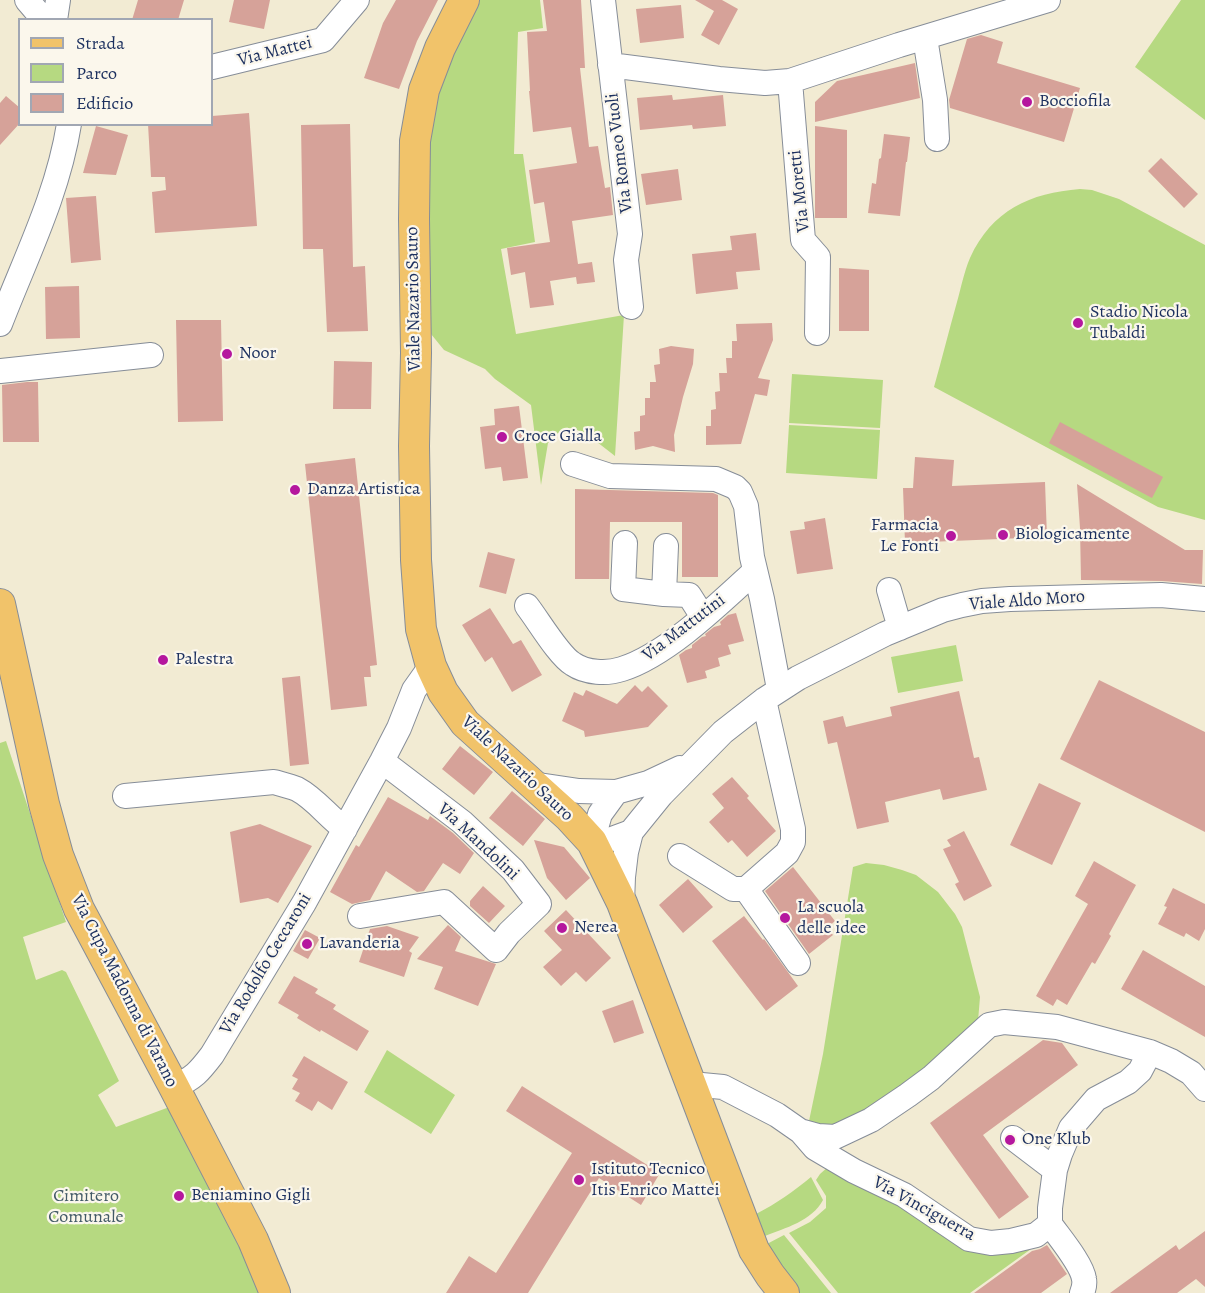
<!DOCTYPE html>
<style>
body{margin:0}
#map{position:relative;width:1205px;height:1293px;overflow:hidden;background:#f2ebd3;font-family:Alegreya,serif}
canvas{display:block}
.legend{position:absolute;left:18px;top:18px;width:195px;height:108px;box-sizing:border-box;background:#fbf7ec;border:2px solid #a1a7b3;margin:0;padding:8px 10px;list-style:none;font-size:18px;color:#1b2f5e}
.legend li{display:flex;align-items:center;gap:12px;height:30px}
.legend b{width:30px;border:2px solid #a1a7b3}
</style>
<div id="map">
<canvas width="1205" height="1293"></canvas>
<ul class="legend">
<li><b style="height:8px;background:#f1c36a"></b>Strada</li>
<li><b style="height:16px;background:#b6d981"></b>Parco</li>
<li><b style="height:16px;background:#d6a299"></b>Edificio</li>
</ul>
</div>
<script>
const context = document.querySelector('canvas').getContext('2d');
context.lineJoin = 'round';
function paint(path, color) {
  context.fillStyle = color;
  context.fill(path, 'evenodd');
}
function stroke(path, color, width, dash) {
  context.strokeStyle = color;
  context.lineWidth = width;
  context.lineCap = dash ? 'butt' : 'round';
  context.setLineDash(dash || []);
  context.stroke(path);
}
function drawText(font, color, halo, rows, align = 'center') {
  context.font = font + ' Alegreya,serif';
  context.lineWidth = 4.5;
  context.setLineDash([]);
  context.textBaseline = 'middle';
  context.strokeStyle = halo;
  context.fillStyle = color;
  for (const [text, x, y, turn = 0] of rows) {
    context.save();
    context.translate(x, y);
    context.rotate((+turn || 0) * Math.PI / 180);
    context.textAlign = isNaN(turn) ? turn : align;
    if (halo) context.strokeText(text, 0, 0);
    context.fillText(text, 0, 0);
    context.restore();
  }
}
paint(new Path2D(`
 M478 0H540L543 28 518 32 514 154H523L535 242 501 249 516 334 624 315 615 456 588 435 573 428 558 433 548 443 541 485 531 405 495 379 485 369 444 350 431 334 424 319V183L436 97 448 58Z
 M1181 0H1205V120L1135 67Z
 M1080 189 1092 190 1119 199 1205 245V520L1158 507 934 387C942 359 949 330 957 302 961 288 964 272 970 258 992 210 1030 193 1080 189Z
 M792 374 883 380 880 428 789 423Z
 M789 425 880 430 877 479 786 473Z
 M956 645 963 681 898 693 891 657Z
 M6 741 66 922 23 937 36 980 62 970 66 972 119 1081 98 1095 116 1127 172 1106 266 1293H0V743Z
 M866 863 884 865 902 870 916 875 938 892 955 914 962 927 980 997 978 1021 961 1041 860 1116 828 1129 809 1121 823 1054 853 867Z
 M387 1050 455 1095 431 1134 364 1092Z
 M829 1166 970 1245H1034L1031 1249 970 1293H838L789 1233 810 1222 826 1208V1196L816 1180 820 1174Z
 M811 1177 823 1200C812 1221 785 1228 765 1236L756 1214C776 1204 794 1191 811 1177Z
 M784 1235 831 1293H799L795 1291 765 1245Z`), '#b6d981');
paint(new Path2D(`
 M138 0H184L178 20H132Z
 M234 0H270L264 29 229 22Z
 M396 0H438L417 41 399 89 364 78 383 23Z
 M543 0H581L585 68H580L589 147 598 146 605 188 610 187 613 215 572 221 578 264 592 262 595 282 577 284 576 277 550 281 554 305 530 308 525 272 511 275 507 248 550 242 544 202 534 204 529 170 577 163 571 127 533 132 529 91H530L527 32 547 31Z
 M695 0H722L738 9 719 45 701 35 714 11Z
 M681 5 684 38 640 43 636 9Z
 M981 35 1003 42 997 63 1080 88 1064 142 950 108 949 100 967 39Z
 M915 63 920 98 815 122V102L837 81Z
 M672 95 673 100 723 95 726 126 693 129 692 125 640 130 637 98Z
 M6 96 20 108V123L0 145V103Z
 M249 113 257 226 155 233 152 192 166 190 165 177H151L148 124H212V116Z
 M350 124 353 267 365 266 368 331 327 332 323 249H303L301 125Z
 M96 126 128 135 116 175 83 173Z
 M815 126 847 130V218H815Z
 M884 134 910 137 907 162H906L900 216 868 213 872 183 876 184 879 159 881 158Z
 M1161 158 1198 194 1184 208 1148 171Z
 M678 169 682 200 646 205 641 174Z
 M96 196 101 260 71 263 66 198Z
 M756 233 760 270 736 272 738 289 696 294 692 254 732 250 730 236Z
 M839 268 869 270V331H839Z
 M79 286 80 338 46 339 45 287Z
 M176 320H221L223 421 178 422Z
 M772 323 773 340 758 378 770 380 767 396 755 394 741 444 706 445V426H711V410L716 409 715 392 720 391 719 373H727L726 358H732V341H737L736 324Z
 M671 346 694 349 693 364 683 397 674 435 675 452 653 446 635 450 634 432 640 431V416L645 415V398H650V382H656L654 365 660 364 659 349Z
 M334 361 372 362 371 409H333Z
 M27 382H38L39 442H3L2 385Z
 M519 406 528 478 503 481 501 467 485 469 480 427 495 425 494 409Z
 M1060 422 1163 477 1152 498 1049 443Z
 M915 457 954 460 952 486 1045 482 1047 537 905 543 903 488H913Z
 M355 458 377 665 370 666 371 677H364L367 706 331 710 305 464Z
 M1077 484 1185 550H1203L1202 584 1162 581 1081 580 1080 528Z
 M575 489 713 493 718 495V577H682V522H610L609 579H575Z
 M825 518 833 569 797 574 790 531 805 529 804 522Z
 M488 552 515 559 506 594 479 587Z
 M490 608 513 644 521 640 542 675 512 692 492 657 485 662 462 625Z
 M736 613 744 641 728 645 731 654 718 658 720 666 705 671 707 678 687 683 679 655 686 650 692 648V645L702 637 706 636 705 634 714 627 721 625 720 622 728 615Z
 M300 676 309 764 290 766 282 678Z
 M1099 680 1205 732V832L1060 759Z
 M635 685 642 692 648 686 668 706 648 727 585 737 584 731 562 721 574 692 583 696 586 690 617 704Z
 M959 691 974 758 979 757 987 790 943 800 940 789 885 802 889 822 857 829 837 742 828 744 823 721 843 716 846 727 892 716 890 707Z
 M460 746 493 772 474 795 442 769Z
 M732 777 749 796 747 798 776 831 747 857 732 840 728 843 709 822 724 808 712 794Z
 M1039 783 1081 803 1052 865 1010 845Z
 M512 791 545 819 523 846 489 818Z
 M388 797 428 820 430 816 453 833 474 853 460 874 443 863 424 891 417 892 386 871 370 900 352 904 330 892 356 845 359 847Z
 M260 824 312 846 278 903 268 898 240 903 230 832Z
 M964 831 992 886 964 901 955 884 959 882 943 849 951 846 947 840Z
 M534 840 564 847 590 878 566 900 547 878Z
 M1094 861 1136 885 1109 934 1111 936 1095 964 1092 962 1067 1005 1057 999 1053 1006 1036 996 1088 904 1075 896Z
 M793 867 835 921 827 928 833 935 809 954 765 891Z
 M688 879 713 907 683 933 659 905Z
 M483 886 505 906 489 923 470 906V901Z
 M1173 888 1205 904V929L1199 941 1186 933 1184 937 1158 924 1167 907 1164 906Z
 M566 910 611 958 586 982 576 972 561 986 543 967 562 950 544 931Z
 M744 916 763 940 764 939 798 986 766 1011 712 941Z
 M448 925 461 937 455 951 496 964 478 1006 434 989 443 967 417 959Z
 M387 926 419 937 409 951 412 953 404 977 359 962 370 929Z
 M305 930 320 938 308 959 293 951Z
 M1143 950 1205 986V1037L1121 989Z
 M294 976 318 989 315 993 336 1005 333 1009 369 1031 357 1051 321 1030 320 1032 297 1018 299 1015 278 1003Z
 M633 1000 644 1033 614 1043 602 1011Z
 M1043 1040 1062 1043 1078 1065 983 1135 1029 1197 999 1219 930 1123Z
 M304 1056 348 1082 332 1110 318 1101 312 1111 295 1101 300 1093 292 1089 298 1079 292 1076Z
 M522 1086 660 1173 641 1205 599 1178 528 1293H446L469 1256 496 1273 572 1153 506 1111Z
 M1205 1231V1287L1196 1279 1177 1293H1110L1176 1245 1179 1250Z
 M1047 1245 1067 1274 1041 1293H974L1032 1251 1040 1249Z`), '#d6a299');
const minor = new Path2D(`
 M27 0 44 20
 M603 0 630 234 626 260 631 307
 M55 20 58 0
 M925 38 935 100 937 139
 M610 65 719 79 765 83 790 81 899 45 1048 0
 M212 67 323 40 357 0
 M790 81 803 240 818 257 817 333
 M0 324C25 259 58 194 69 124
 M0 371 151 355
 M573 464 610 476 716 479 735 487 740 492 746 506 752 557 762 599 779 689
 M625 543 623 589 664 594
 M666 546 664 594 689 595 703 617
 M889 590 900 628
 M527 606C538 620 559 656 573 664 586 673 607 674 622 669 667 655 720 603 755 571
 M532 784 579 791 616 792 648 783 680 768
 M616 792 600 814 592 842 612 839 631 832
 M125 796 274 782C281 784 290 786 297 789 316 799 328 817 345 829
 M680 856 733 889H746L787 853 793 842V829L764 700
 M746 889 798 963
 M622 903 623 877 626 852 631 832 661 795 723 732 764 700 798 678 885 634 943 610 962 605 982 601 1010 599 1161 595 1205 599
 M360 916 444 902 496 950 509 933 539 904 513 870 462 822 382 761
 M691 1084 723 1087 777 1115 800 1131 818 1136 835 1137 871 1120 908 1095 931 1078 989 1025 1004 1022 1057 1027 1150 1052 1171 1061 1191 1073 1205 1089
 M174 1087C194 1078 199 1072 212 1055L304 903 382 761 399 728 414 690 431 666
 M802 1133 815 1148 854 1171 904 1195 969 1239 991 1243 1011 1241 1036 1235 1050 1224
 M1013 1138 1055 1170
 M1050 1224V1208L1055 1170 1060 1154 1071 1128 1096 1099 1128 1082 1140 1071 1150 1052
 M1050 1224C1059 1237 1082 1264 1084 1279 1085 1284 1084 1288 1082 1293`);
const major = new Path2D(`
 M464 0 440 48 424 90 415 141 414 219 416 353 414 446 416 560 421 629 431 666 443 692 465 723 569 817 592 842 622 903 754 1250 770 1275 784 1293
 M0 604 44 804 58 855 79 909 174 1087 253 1240 275 1293`);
stroke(minor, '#868d98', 26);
stroke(major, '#868d98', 32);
stroke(minor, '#fff', 24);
stroke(major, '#f1c36a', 30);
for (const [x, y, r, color] of [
 [1027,102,6,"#b5179e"],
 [1078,323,6,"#b5179e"],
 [227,354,6,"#b5179e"],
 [502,437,6,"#b5179e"],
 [295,490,6,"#b5179e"],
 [1003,535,6,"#b5179e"],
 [951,536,6,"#b5179e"],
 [163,660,6,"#b5179e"],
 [785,918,6,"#b5179e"],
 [562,928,6,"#b5179e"],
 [307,944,6,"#b5179e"],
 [1010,1140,6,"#b5179e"],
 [579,1180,6,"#b5179e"],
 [179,1196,6,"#b5179e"]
]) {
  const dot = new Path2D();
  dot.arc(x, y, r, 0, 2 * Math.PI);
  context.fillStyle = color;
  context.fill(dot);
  stroke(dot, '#fbf7ec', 2);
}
drawText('18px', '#1b2f5e', '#fbf7ec', [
 ["Via Mattei",275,52,-14],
 ["Via Romeo Vuoli",620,153,-97],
 ["Via Moretti",800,191,-96],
 ["Viale Nazario Sauro",414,299,-91],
 ["Viale Aldo Moro",1027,601,-4],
 ["Via Mattutini",684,628,-37],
 ["Viale Nazario Sauro",517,769,43],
 ["Via Mandolini",478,842,43],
 ["Via Rodolfo Ceccaroni",266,964,-59],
 ["Via Cupa Madonna di Varano",124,991,63],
 ["Via Vinciguerra",924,1209,29]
]);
drawText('18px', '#1b2f5e', '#fbf7ec', [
 ["Bocciofila",1039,102],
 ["Stadio Nicola",1090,313],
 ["Tubaldi",1090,334],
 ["Noor",239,354],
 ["Croce Gialla",514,437],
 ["Danza Artistica",307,490],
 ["Farmacia",939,526,"right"],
 ["Le Fonti",939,547,"right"],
 ["Biologicamente",1015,535],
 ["Palestra",175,660],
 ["La scuola",797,908],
 ["delle idee",797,929],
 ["Nerea",574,928],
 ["Lavanderia",319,944],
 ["One Klub",1022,1140],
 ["Istituto Tecnico",591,1170],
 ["Itis Enrico Mattei",591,1191],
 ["Beniamino Gigli",191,1196]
], 'left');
drawText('18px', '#425a67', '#fbf7ec', [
 ["Cimitero",86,1197],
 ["Comunale",86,1218]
]);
</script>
